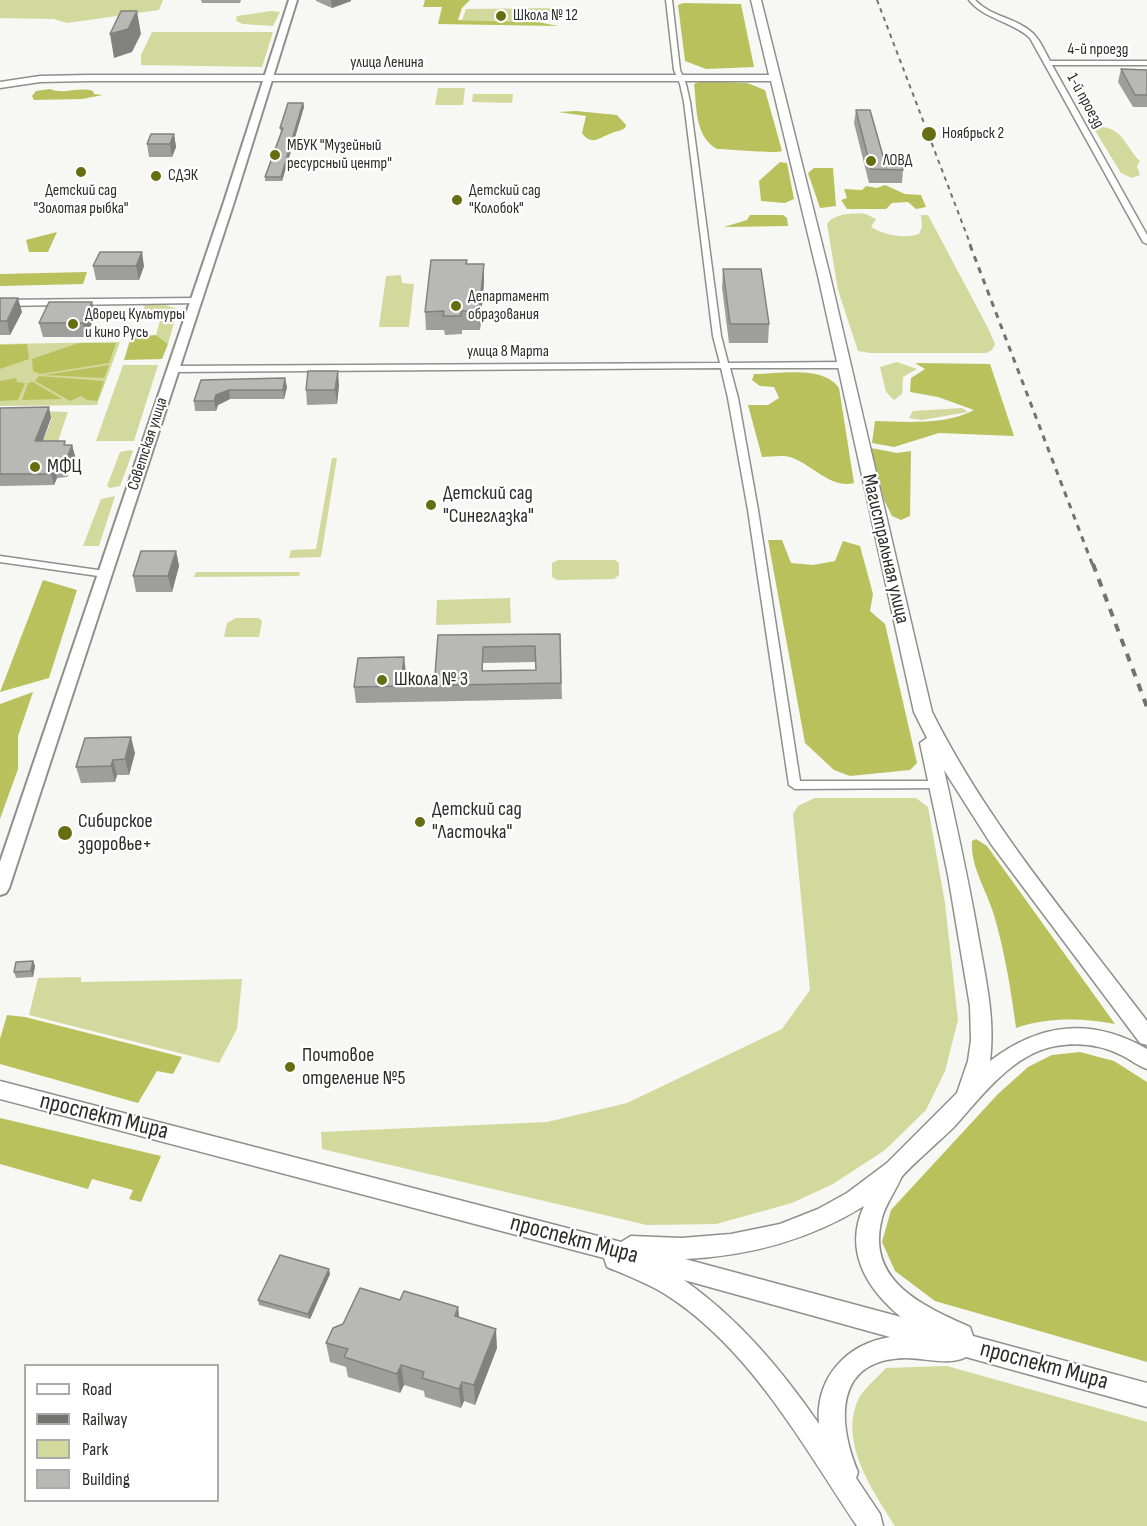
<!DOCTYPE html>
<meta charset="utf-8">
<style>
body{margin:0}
#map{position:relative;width:1147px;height:1526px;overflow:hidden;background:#f7f7f4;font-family:"Sofia Sans Condensed",sans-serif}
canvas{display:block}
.legend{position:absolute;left:24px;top:1364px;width:195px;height:138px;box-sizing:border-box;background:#fff;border:2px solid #ababaa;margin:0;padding:8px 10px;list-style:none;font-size:18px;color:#2c2c2b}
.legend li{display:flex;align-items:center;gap:12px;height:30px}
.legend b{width:30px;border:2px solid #ababaa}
</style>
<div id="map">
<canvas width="1147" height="1526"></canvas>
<ul class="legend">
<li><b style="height:8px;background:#fff"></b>Road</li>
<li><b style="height:8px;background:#727270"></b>Railway</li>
<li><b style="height:16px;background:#d2d99c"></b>Park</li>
<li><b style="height:16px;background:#b8b9b5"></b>Building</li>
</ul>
</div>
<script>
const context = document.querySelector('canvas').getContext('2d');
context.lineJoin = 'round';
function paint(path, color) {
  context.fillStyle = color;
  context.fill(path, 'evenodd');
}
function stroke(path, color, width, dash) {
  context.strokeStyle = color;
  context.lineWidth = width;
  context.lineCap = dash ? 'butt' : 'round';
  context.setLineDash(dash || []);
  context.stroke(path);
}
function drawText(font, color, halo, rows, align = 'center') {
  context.font = font + ' "Sofia Sans Condensed",sans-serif';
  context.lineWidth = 4.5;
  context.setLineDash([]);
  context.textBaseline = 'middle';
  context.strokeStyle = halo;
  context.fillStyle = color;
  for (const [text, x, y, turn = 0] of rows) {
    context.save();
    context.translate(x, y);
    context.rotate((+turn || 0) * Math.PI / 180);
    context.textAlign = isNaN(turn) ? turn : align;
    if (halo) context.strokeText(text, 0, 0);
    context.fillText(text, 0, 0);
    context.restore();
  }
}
paint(new Path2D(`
 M0 0H163L159 10 67 23 54 19 0 18Z
 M553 8 558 22 462 20 466 9Z
 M271 11 280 12 273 26 243 24 236 21 237 16Z
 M152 32H273L262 67 141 65V55Z
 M438 88H465L463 105H435Z
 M473 94H513L512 103 472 102Z
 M1098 127C1123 126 1125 147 1140 161L1137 166 1140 175 1132 178 1121 173 1094 129Z
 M866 214 876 219 871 227C884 235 904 239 919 234L922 227 921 215H928L988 328 995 344 992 350 986 353H871L858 351 838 290 827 224C834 213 854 213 866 214Z
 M401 275 402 283 414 284 409 327H379L386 276Z
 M145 305H165L178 309 168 344 156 335 162 313H142Z
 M120 342 97 405 0 406V344Z
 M897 362 917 369 903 377 902 394 894 400 886 392 880 367Z
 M123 365H158L134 441H96Z
 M962 408 968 412 922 420 909 418 913 411Z
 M33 411 68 412 58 441 49 444 37 440 44 439 52 418H29Z
 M130 450 133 451 120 486 110 488 107 486 120 452Z
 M332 458H337L321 557 289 558 291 550 316 549Z
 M115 496 99 546H83L101 499Z
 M558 560H615L619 563V575L614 579 557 580 552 577V563Z
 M196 572H300L299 576 194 577Z
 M510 598 511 623 436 625 437 600Z
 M236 618H259L262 621 259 637H224L227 623Z
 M815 798H916L928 807 945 903 958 1020 945 1071 926 1110 885 1150 833 1184 792 1203 716 1224 647 1225 322 1149 321 1132 547 1122 627 1103 782 1029 810 990 793 814 798 806Z
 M81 977V982L242 979 237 1029 219 1063 29 1015 38 978Z
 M947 1366 1147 1422V1526H895C873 1491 839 1443 858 1400 863 1389 878 1377 886 1368Z`), '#d2d99c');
paint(new Path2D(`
 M425 0H470L462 8 458 20 538 22 558 26 438 24 442 7H423Z
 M683 3 741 4 754 67 706 69 685 61 678 5Z
 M701 81 747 83 765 90 782 151C775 154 730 149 717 149 694 136 697 107 694 84Z
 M50 89C64 95 79 86 93 91L94 94 103 95 82 99 34 100 32 96 36 91Z
 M576 111 617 115 626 125 625 128C621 131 617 131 612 133 600 137 592 147 582 133L586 116 558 112Z
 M780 162 787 163 794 199 785 203 761 201 759 181Z
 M814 168H833L836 206 820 208 808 173Z
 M885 185 905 194 921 195 926 207 916 209 908 202 892 203 886 209H847L841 200 847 198 844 189 862 190 866 186 877 188Z
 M750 215H783L787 218 788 226 724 227 747 220Z
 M57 232 48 252H29L26 240Z
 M87 272 83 284 0 286V274Z
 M156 335 168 344 162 359 124 360 131 337Z
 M79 343H116L109 363 40 374 33 371 32 359Z
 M27 344 29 359 0 369V345Z
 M915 363 990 364 1014 436 939 433 894 447 872 443 875 421C906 422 947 425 974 410L938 397 910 392 911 378 925 369Z
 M109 365 104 378 44 375Z
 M754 374C780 374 823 365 839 388L854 483C830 489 812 464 790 457 782 455 770 457 762 457L748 405H768L779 398 774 387 760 386 752 380Z
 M39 376 104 381 97 401 87 400 81 396 70 401 35 381Z
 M16 378 17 382 25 383 18 400 0 401V381Z
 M33 382 62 399 22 400 28 383Z
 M871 448 897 453 911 451 910 516 901 520 892 516 884 500Z
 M768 540H782L791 563 813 565 835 561 843 541 860 546 873 594 870 611 885 624 917 763 910 770 850 776 834 770 805 743Z
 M43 580 77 590 49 678 0 692Z
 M33 692 18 736V769L0 819V704Z
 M976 839 987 846 1115 1024C1081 1018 1049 1017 1016 1028 1011 990 1005 953 994 915 987 891 970 866 972 841Z
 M7 1015 25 1017 182 1057 173 1074 157 1071 138 1103 0 1064V1039Z
 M1080 1052 1114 1061 1147 1082V1362L935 1301 895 1271 882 1242 891 1210 998 1094 1028 1067 1052 1055Z
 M0 1118 161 1156 141 1202 129 1199 133 1190 92 1179 88 1189 0 1164Z`), '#b8c15c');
const street = new Path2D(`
 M666 0H672L680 70 686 84 690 102 721 336 728 363 844 362 848 365 844 368H730L738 398 758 510 800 781H937L943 785 941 788 795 789 789 785 748 510 728 398 721 368 173 372 169 369 173 366 720 363 713 336 684 102 680 84 674 70Z
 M969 0H975C990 16 1012 17 1029 30 1039 37 1044 50 1050 61H1147V65H1052L1147 235V244L1143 242 1030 38C1012 21 985 20 969 0Z
 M195 298 198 299V303L0 306V300Z
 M0 556 105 571 110 574 105 577 0 562Z`);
const secondary = new Path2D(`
 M289 0H297L234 202 9 888 6 893 0 895V862L224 202Z`);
const primary = new Path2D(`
 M751 0H761L831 280 932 712C989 826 1071 920 1147 1021V1045L1140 1043 991 844 944 770C957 828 970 887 980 946 987 985 995 1022 990 1061 1040 1023 1091 1017 1147 1049V1069C1138 1066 1131 1060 1123 1056 1102 1045 1079 1042 1056 1046 1013 1053 981 1097 954 1127 945 1136 904 1172 901 1178 896 1190 885 1205 882 1218 865 1281 923 1306 970 1327L973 1336 1147 1383V1407L966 1357C950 1366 925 1358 906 1358 834 1359 837 1421 858 1472L856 1478 880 1514 883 1526H857C802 1444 750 1348 665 1294 647 1283 626 1275 607 1267L604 1258 0 1099V1081L621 1242 631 1236 681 1238 731 1234 780 1224 818 1209 847 1193 887 1163 957 1093 968 1061 971 1040 970 1006 948 875 920 743 927 738 914 712 819 280 771 81H89L40 82 0 88V82L40 76 89 75H769ZM864 1206C843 1251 867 1289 901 1317L685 1259C749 1256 809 1240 864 1206ZM684 1280 890 1337C846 1344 815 1378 819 1424 781 1369 739 1319 684 1280Z`);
stroke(street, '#8f8f8c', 3);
stroke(secondary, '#8f8f8c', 4);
stroke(primary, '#8f8f8c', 3);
paint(street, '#fff');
paint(secondary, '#fff');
paint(primary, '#fff');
stroke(new Path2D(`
 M877 0 971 246`), '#727270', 2, [4.5, 4.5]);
stroke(new Path2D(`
 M970 245 1093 566`), '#727270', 3, [6, 6]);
stroke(new Path2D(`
 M1093 564 1147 707`), '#727270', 4, [8, 8]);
paint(new Path2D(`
 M201 0H241L240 3H202Z
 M316 0H351V1L332 8 316 1Z
 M1121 69 1147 70V107H1133L1118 82Z
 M303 103 304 107 282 181H265V177L281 132 280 128Z
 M856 110 883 156 903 170 902 183H869L854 123Z
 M174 134 176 147 172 157H149L147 144Z
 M467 264 484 282 480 330H462V334L445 335 444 330H426L425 312Z
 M93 266H144L139 280H96Z
 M723 269 769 324 768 343H729L722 288Z
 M0 298 22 312 10 335H0Z
 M92 302 95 316 86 337H43L39 323Z
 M201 380 287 387 284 399H230L218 405 216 411H195L194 401Z
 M339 385 337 404 307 405 306 390Z
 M0 408 51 418 43 441 66 445H72L75 456 67 477 57 478 54 485 0 486Z
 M176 551 179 566 172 592H136L133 576Z
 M560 634 562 699 356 703 354 687 406 673 405 676 435 675 438 635ZM535 662 536 670 483 671V663Z
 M135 753 129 775H117L115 782 81 783 76 767Z
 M33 961 35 966 33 977 16 978 14 972Z
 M330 1274 310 1319 259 1305 258 1300Z
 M400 1300 458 1307 459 1318 497 1348 475 1405 464 1401 461 1408 425 1397 424 1391 404 1385 400 1393 348 1377 346 1367 330 1362 326 1343 343 1324Z`), '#9e9f9c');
paint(new Path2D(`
 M331 0H351V1L332 8Z
 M137 11 141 34 132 52 114 58 110 34Z
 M303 103 304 107 282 181 281 177Z
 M174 134 176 147 172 157 170 144Z
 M142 252 144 266 139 280 136 266Z
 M484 264V282L480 330 479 311Z
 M18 298 22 312 10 335 7 321Z
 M92 302 95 316 86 337 83 323Z
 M338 371 339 385 337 404 335 390Z
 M285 378 287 387 284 399 283 390Z
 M229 390 230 399 218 405 216 411 214 401 216 395Z
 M49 407 51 418 38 452 35 441Z
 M72 445 75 456 67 477 64 466Z
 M54 466 57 478 54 485 51 474Z
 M176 551 179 566 172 592 168 576Z
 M404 657 406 673 404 686 402 676Z
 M131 737 135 753 129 775 125 759Z
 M113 760 117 775 115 782 111 766Z
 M33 961 35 966 33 977 31 971Z
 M329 1269 330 1274 310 1319 308 1314Z
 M458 1307 460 1327 455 1316Z
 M496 1329 497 1348 475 1405 474 1385Z
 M401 1365 404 1385 400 1393 397 1374Z
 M462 1382 464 1401 461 1408 459 1389Z`), '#81827f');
const building = new Path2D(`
 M121 11H137L128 29 110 34Z
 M1121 69 1147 70V95H1135Z
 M288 103H303L281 177H265L283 128H280Z
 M856 110H870L883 156H899L903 170 871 169Z
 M151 134H174L170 144H147Z
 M100 252H142L136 266H93Z
 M431 260H467L466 264H484L479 311H461V316H443L444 311 425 312Z
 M723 269H761L769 324H730Z
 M0 298H18L7 321H0Z
 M49 302H92L83 323H39Z
 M308 371H338L335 390H306Z
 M285 378 283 390H229L216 395 214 401H194L201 380Z
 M49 407 35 441H65L64 445H72L64 466H54L51 474H0V408Z
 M141 551H176L168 576H133Z
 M560 634 561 683 354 687 358 658 404 657 402 676 435 675 438 635ZM535 646 536 670 482 671 483 647Z
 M131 737 125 759 113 760 111 766 76 767 85 738Z
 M33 961 31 971 14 972 16 962Z
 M280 1255 329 1269 308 1314 258 1300Z
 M360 1288 400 1300 404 1291 458 1307 455 1316 496 1329 474 1385 462 1382 459 1389 422 1378 424 1372 401 1365 397 1374 344 1357 348 1349 326 1343 333 1328 343 1324Z`);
paint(building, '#b8b9b5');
stroke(building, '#81827f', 1.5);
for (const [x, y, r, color] of [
 [501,16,6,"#676d11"],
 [929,134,8,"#676d11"],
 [275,155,6,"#676d11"],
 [871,161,6,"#676d11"],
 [81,172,6,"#676d11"],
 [156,176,6,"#676d11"],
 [457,200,6,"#676d11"],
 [456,306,6,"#676d11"],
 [73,324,6,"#676d11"],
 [35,467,6,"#676d11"],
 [431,505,6,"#676d11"],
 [382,680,6,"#676d11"],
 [420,822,6,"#676d11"],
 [65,833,8,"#676d11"],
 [290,1067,6,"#676d11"]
]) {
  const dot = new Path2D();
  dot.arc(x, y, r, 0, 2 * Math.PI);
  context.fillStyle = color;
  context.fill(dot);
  stroke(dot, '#fff', 2);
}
drawText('16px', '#2c2c2b', '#fff', [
 ["Школа № 12",513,16],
 ["Ноябрьск 2",942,134],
 ["МБУК \"Музейный",287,146],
 ["ресурсный центр\"",287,164],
 ["ЛОВД",883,161],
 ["СДЭК",168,176],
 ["Детский сад",81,191,"center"],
 ["\"Золотая рыбка\"",81,209,"center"],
 ["Детский сад",469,191],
 ["\"Колобок\"",469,209],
 ["Департамент",468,297],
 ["образования",468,315],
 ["Дворец Культуры",85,315],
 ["и кино Русь",85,333]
], 'left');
drawText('16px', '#2c2c2b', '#fff', [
 ["4-й проезд",1098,50],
 ["улица Ленина",387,63],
 ["1-й проезд",1085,101,61],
 ["улица 8 Марта",508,352],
 ["Советская улица",148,444,-72]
]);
drawText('20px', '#2c2c2b', '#fff', [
 ["МФЦ",47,467],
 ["Детский сад",443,494],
 ["\"Синеглазка\"",443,517],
 ["Школа № 3",394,680],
 ["Детский сад",432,810],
 ["\"Ласточка\"",432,833],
 ["Сибирское",78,822],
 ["здоровье+",78,845],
 ["Почтовое",302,1056],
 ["отделение №5",302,1079]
], 'left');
drawText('20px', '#2c2c2b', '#fff', [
 ["Магистральная улица",885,549,77]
]);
drawText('24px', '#2c2c2b', '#fff', [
 ["проспект Мира",104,1117,14],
 ["проспект Мира",574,1240,15],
 ["проспект Мира",1044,1366,15]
]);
</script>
